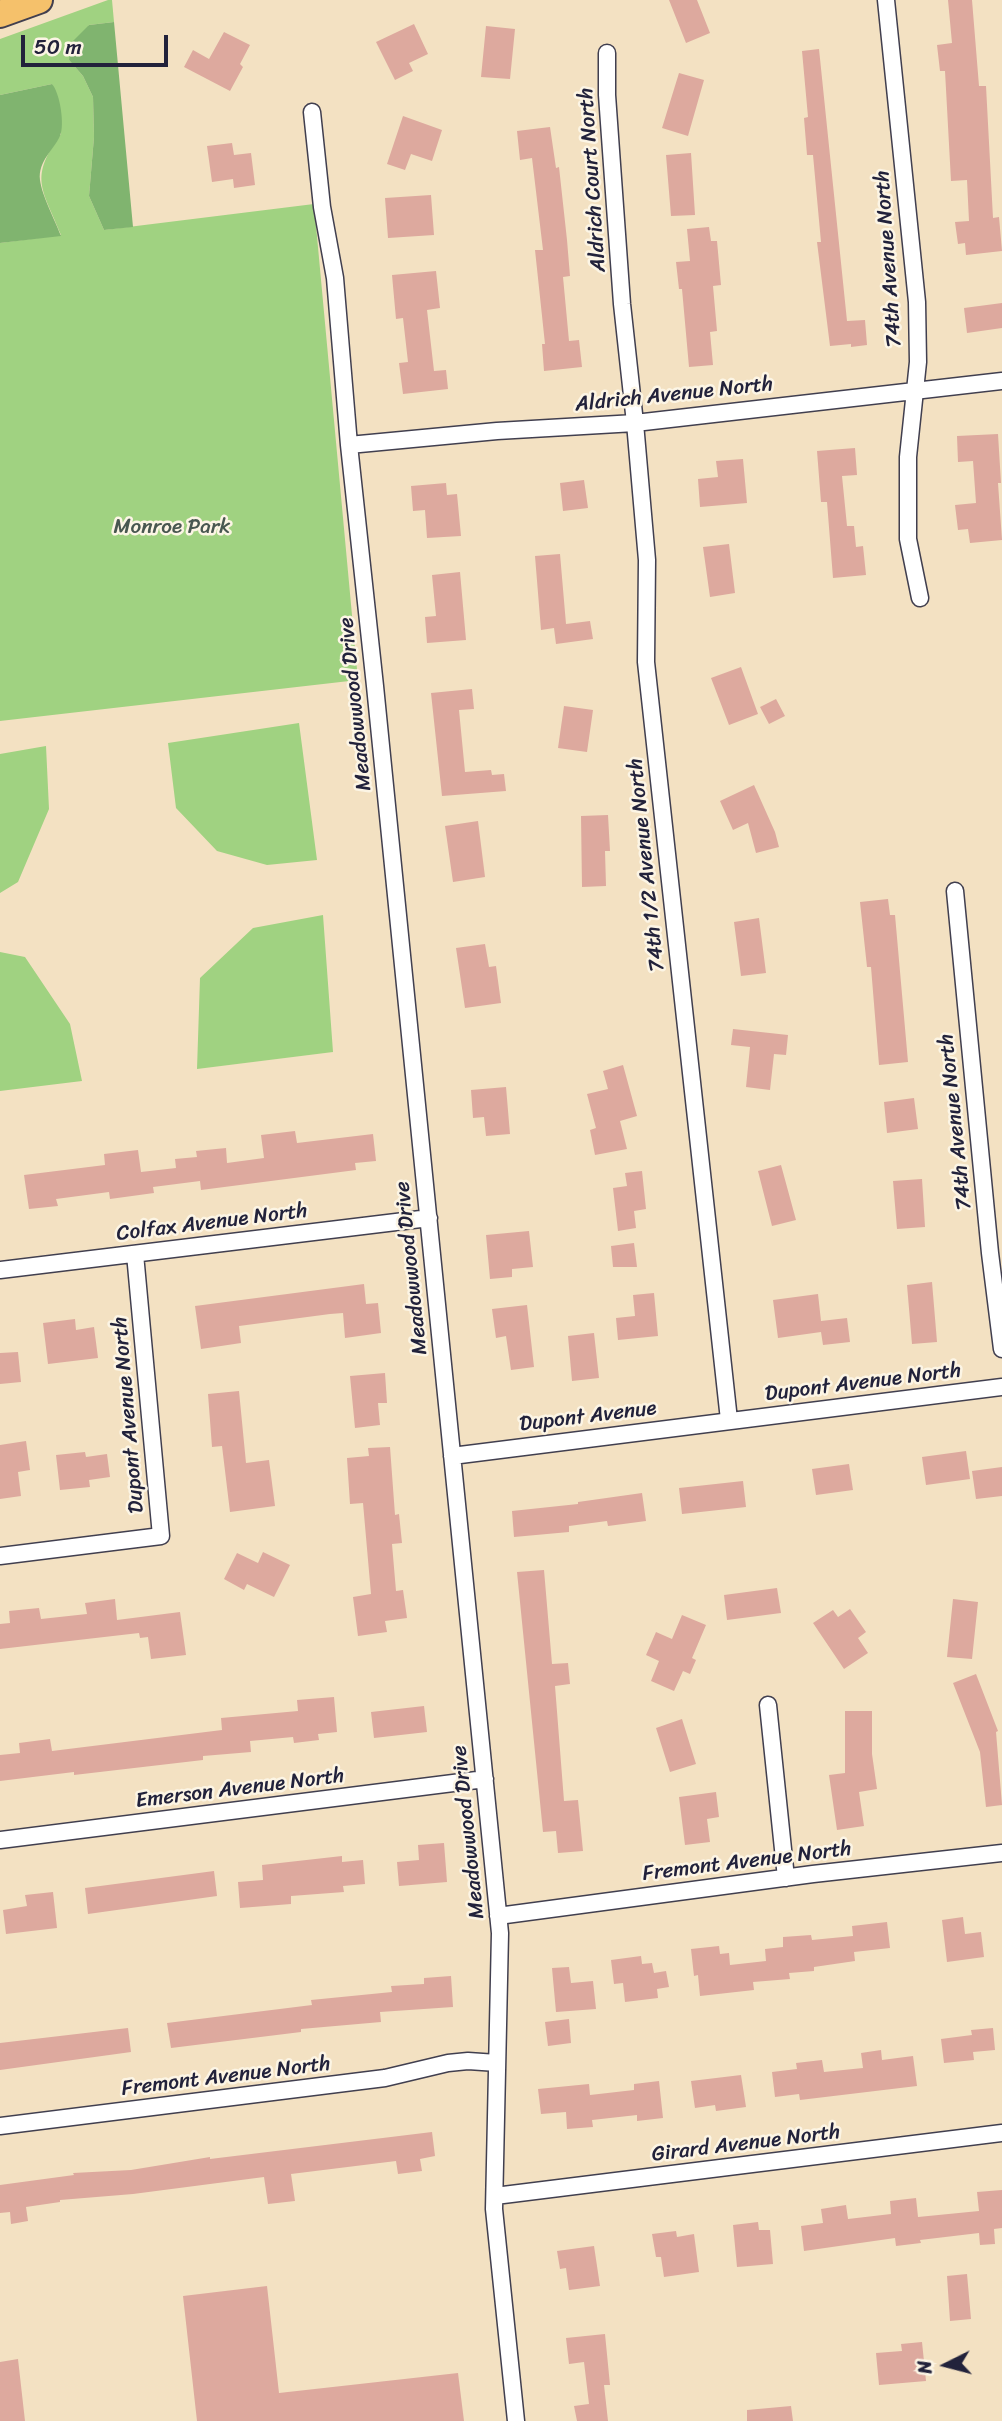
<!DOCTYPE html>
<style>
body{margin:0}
#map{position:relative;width:1002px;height:2421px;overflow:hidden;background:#f3e1c2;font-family:Sriracha,sans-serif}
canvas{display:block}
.north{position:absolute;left:911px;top:2330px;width:70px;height:70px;-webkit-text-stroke:5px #fcf5e5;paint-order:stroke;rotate:264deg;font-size:19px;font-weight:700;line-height:28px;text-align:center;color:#22223b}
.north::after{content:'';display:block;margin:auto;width:24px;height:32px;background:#22223b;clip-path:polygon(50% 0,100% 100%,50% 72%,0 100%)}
.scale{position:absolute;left:21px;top:35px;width:147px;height:32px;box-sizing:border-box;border:4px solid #22223b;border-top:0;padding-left:9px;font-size:21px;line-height:24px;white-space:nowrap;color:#22223b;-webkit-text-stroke:5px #fcf5e5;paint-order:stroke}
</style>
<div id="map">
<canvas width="1002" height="2421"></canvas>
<div class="north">N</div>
<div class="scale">50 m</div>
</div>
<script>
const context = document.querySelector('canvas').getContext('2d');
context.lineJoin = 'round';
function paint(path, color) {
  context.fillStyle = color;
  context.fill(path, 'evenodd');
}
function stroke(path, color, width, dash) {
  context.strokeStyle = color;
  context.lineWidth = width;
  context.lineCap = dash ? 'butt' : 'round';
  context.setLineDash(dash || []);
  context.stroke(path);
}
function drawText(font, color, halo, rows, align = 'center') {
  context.font = font + ' Sriracha,sans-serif';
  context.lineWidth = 5;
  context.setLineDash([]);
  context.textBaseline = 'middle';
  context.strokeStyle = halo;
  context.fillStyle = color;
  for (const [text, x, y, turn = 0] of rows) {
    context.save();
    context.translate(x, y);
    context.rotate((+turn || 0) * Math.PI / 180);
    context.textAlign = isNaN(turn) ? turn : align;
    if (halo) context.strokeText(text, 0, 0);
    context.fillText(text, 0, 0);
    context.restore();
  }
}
paint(new Path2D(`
 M108 0H112L114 22 89 25 69 60 83 76 93 97 94 137 89 196 104 230 314 204 358 680 0 721V243L61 235C43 189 28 179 61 134L52 84 0 95V39Z
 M299 723 317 860 267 865 217 851 176 808 168 743Z
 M46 746 49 809 18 882 0 893V754Z
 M323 915 333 1052 197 1069 200 978 253 928Z
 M0 952 25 957 70 1024 82 1081 0 1091Z`), '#a0d281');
paint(new Path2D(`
 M114 22 133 227 104 230 89 196 94 137 93 97 83 76 69 60 71 43 89 25Z
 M52 84C60 93 65 125 60 136 53 151 38 161 40 180 42 196 55 220 61 236L0 243V95Z`), '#80b46f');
paint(new Path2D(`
 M669 0H697L710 33 686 43Z
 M948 0H972L979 86H986L993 218 999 217 1002 251 966 255 965 243 958 244 955 222 969 221 967 180 951 181 945 71H940L937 45 952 43Z
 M414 24 428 54 409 63 413 71 395 80 376 42Z
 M486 26 515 29 510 79 481 77Z
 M224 32 250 45 240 64 243 67 230 91 184 67 193 50 209 59Z
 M819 49 847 321 865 320 867 345 851 347V344L830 346 817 242H821L813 155H807L804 118 808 117 802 51Z
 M679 73 704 80 688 136 662 128Z
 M403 116 442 130 432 161 411 154 405 170 387 164Z
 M550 127 556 168 559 167 567 240 570 276 563 277 569 341 579 340 582 367 544 371 542 344H545L535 250H543L532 158 520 160 517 131Z
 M232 143 234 155 251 153 255 185 234 188 233 179 212 182 207 146Z
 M691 153 695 215 671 216 666 155Z
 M431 195 434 235 388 238 385 198Z
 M709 227 711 241H717L721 285 713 286 717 331 710 332 713 365 689 367 682 289H679L676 262 690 261 687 229Z
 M436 271 440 308 427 310 434 371 446 370 448 389 403 394 399 363 408 362 403 318 396 319 392 275Z
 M1002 303V328L967 333 964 308Z
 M998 434 1001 483H998L1002 540 970 543 968 529 958 530 955 505 976 503 973 461 958 462 957 436Z
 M855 448 857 475 842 476 847 526H854L856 547 863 546 866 575 833 578 827 502H821L817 451Z
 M743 459 747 503 700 507 698 479 718 477 716 461Z
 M584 480 588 508 563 511 560 483Z
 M446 483 447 495 457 494 461 536 427 538 425 510 413 511 411 486Z
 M729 544 735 593 710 597 703 547Z
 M560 554 566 624 590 621 593 639 556 644 554 628 541 630 535 556Z
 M460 572 466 640 427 643 425 617 436 616 432 575Z
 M741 667 758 714 729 725 711 678Z
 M472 689 474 709 459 710 465 772 491 770 492 775 504 774 506 791 442 796 431 693Z
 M776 699 785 716 769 724 760 707Z
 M564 706 593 710 587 752 558 748Z
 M754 785 775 832 779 847 756 853 748 823 733 830 720 801Z
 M608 815 610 851H605L606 886 582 887 581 816Z
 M478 821 485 877 453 882 445 826Z
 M888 899 890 915H895L908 1062 879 1065 871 967H867L860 902Z
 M759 918 766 973 741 976 734 922Z
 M485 944 489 967 496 966 501 1003 465 1008 456 948Z
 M733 1029 788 1035 786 1055 774 1054 770 1090 746 1087 750 1047 731 1045Z
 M623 1065 637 1116 620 1121 627 1149 595 1155 590 1130 596 1128 587 1094 608 1089 603 1071Z
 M506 1087 510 1134 486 1136 484 1117 473 1118 471 1090Z
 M914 1098 918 1129 887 1133 884 1102Z
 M295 1131 297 1143 373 1134 376 1161 355 1163 356 1170 201 1190 200 1181 153 1187 154 1193 110 1199 109 1192 56 1199 58 1206 29 1209 24 1175 105 1165 104 1154 138 1150 141 1172 176 1168 175 1159 197 1157 196 1151 226 1148 227 1163 264 1158 261 1135Z
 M781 1165 796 1220 772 1226 758 1171Z
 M642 1171 646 1209 634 1211 636 1228 618 1231 613 1188 627 1186 625 1173Z
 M922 1179 925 1227 897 1229 893 1181Z
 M529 1231 533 1267 512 1269V1277L490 1279 486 1235Z
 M634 1243 637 1267H613L611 1246Z
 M932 1282 937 1342 912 1344 907 1285Z
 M364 1284 366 1304 378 1303 381 1333 345 1338 343 1313 330 1314 239 1326 241 1343 201 1349 195 1306Z
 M654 1293 658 1336 618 1340 616 1318 635 1316 633 1295Z
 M818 1294 821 1321 847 1318 850 1342 823 1345 821 1332 778 1338 773 1300Z
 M527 1305 534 1367 511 1370 506 1336 496 1338 492 1309Z
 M75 1319 76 1330 94 1327 98 1358 48 1364 43 1323Z
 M594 1333 599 1378 572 1381 568 1336Z
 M18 1352 21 1382 0 1384V1353Z
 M385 1373 387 1403H378L380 1425 355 1428 350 1376Z
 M239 1391 246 1463 269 1460 275 1506 230 1512 222 1446 212 1447 208 1394Z
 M26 1441 30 1470 18 1472 21 1496 0 1499V1445Z
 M390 1447 395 1515 399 1514 402 1543 392 1544 396 1591 403 1590 407 1618 385 1621 387 1632 358 1636 353 1597 371 1594 363 1503 350 1504 347 1458 369 1456 368 1448Z
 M966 1451 970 1479 926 1485 922 1457Z
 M85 1452 86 1457 107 1454 110 1477 89 1480 90 1487 60 1490 56 1455Z
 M849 1464 853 1490 816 1495 812 1469Z
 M1002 1467V1496L976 1499 972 1471Z
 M743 1481 746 1507 682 1514 679 1488Z
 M642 1493 646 1521 608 1526 607 1521 569 1526V1532L514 1537 512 1511 578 1504V1502Z
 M263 1552 290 1565 274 1597 247 1584 244 1590 224 1579 237 1553 258 1563Z
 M544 1570 552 1664 568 1663 570 1684 555 1686 564 1801 578 1800 583 1851 558 1853 556 1831 543 1832 517 1572Z
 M777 1588 781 1613 727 1620 724 1595Z
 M115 1599 117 1620 180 1612 186 1655 151 1659 148 1637 140 1638 139 1633 0 1649V1624L10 1623 9 1611 39 1608 41 1619 87 1614 85 1603Z
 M953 1599 978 1602 972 1659 947 1657Z
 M850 1609 866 1632 858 1638 868 1653 844 1669 813 1623 833 1610 838 1617Z
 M682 1615 706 1625 692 1658 696 1660 690 1674 683 1671 674 1691 651 1681 659 1661 646 1655 656 1632 672 1639Z
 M976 1674 998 1731 996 1732 1002 1805 986 1807 980 1752 953 1683Z
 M334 1697 337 1732 318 1734 319 1740 294 1743 293 1737 250 1741 251 1752 203 1756V1760L74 1775V1772L0 1781V1755L20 1753 19 1743 50 1739 52 1751 222 1730 221 1718 298 1711 297 1700Z
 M424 1706 427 1732 374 1738 371 1712Z
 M845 1711H872V1754L877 1789 859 1792 864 1826 837 1830 829 1775 845 1773Z
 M682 1719 696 1764 670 1772 656 1728Z
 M716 1792 719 1817 707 1819 710 1842 685 1845 679 1797Z
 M444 1843 447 1882 399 1886 397 1862 419 1860 418 1845Z
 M342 1856V1862L363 1860 365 1884 343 1886 344 1892 291 1896V1904L240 1908 238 1882 263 1880 262 1865Z
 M214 1871 217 1896 88 1914 85 1888Z
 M53 1892 57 1928 6 1934 3 1910 27 1906 25 1895Z
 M963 1917 965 1934 981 1932 984 1957 947 1962 942 1920Z
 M887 1922 890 1948 854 1952 855 1961 814 1967V1971L789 1973 790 1979 753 1982 754 1990 700 1996 698 1975 694 1976 691 1949 719 1946 720 1954 729 1953 730 1965 766 1961 765 1949 783 1947V1937L811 1935 812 1940 853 1936 852 1926Z
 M641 1956 642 1964 652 1963 654 1973 666 1971 669 1987 657 1989 658 1998 625 2002 623 1983 614 1984 611 1960Z
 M569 1967 571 1983 593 1981 596 2009 556 2012 552 1968Z
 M451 1976 453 2007 380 2012 381 2022 301 2029V2032L171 2048 167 2023 312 2005 311 2000 392 1992 391 1986 424 1984V1978Z
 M569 2019 571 2043 548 2046 545 2022Z
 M128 2028 131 2052 0 2070V2043Z
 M993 2028 995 2050 973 2052 974 2060 944 2063 941 2039 972 2035 971 2030Z
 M881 2050 882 2060 913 2056 917 2086 800 2100 799 2094 775 2097 772 2072 797 2069 796 2063 822 2060 824 2072 863 2068 861 2053Z
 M741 2075 746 2107 716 2111 715 2105 695 2108 691 2081Z
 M659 2081 663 2118 637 2121V2115L592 2120 593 2127 567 2129 566 2112 541 2114 538 2089 589 2084 590 2095 634 2090V2084Z
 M432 2132 435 2156 420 2159 422 2171 398 2174 396 2161 291 2174 295 2201 268 2204 264 2177 133 2194 60 2200V2202L26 2207 28 2221 11 2224 10 2212 0 2213V2185L74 2175 73 2173 131 2170 210 2157V2159Z
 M1002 2190V2228L994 2229 995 2244 980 2245 979 2233 920 2240 921 2243 896 2246 895 2238 804 2251 801 2226 823 2223 821 2209 846 2205 848 2219 891 2214 890 2201 916 2198 918 2217 979 2211 977 2192Z
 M758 2222 759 2230H770L773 2264 737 2267 733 2225Z
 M676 2231 677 2237 694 2234 699 2272 664 2277 661 2257H656L652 2234Z
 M594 2246 600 2286 569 2290 566 2268 560 2269 557 2251Z
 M967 2274 971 2319 950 2321 947 2276Z
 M267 2286 279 2393 458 2373 464 2421H197L183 2296Z
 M605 2334 610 2385H604L608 2421H577L574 2406 589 2404 584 2362 569 2364 566 2338Z
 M922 2342 926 2381 879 2385 876 2353 902 2351 901 2344Z
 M18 2359 25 2421H0V2362Z
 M791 2406 793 2421H747V2410Z`), '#dda99e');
const minor = new Path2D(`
 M886 0 917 302 918 362 908 457V539L920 598
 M607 53V95L622 304 635 423 647 560 646 662 729 1420
 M312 112 322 207 335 278 349 445 375 686 500 1933 494 2209 516 2421
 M349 445 497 431 635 423 1002 381
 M955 891 990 1253 1002 1349
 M0 1270 429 1218
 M452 1456 1002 1387
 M0 1556 161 1536 135 1254
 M768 1705 786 1878
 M0 1840 485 1779
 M498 1916 813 1874 1002 1853
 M0 2126 385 2078 448 2063 468 2061 497 2063
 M495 2196 1002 2133`);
const trunk = new Path2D(`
 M0 14 39 0`);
stroke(minor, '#413f4f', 19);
stroke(trunk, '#413f4f', 30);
stroke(minor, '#fff', 16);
stroke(trunk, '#f5c16b', 26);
drawText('21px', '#22223b', '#fcf5e5', [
 ["Aldrich Court North",593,180,-94],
 ["74th Avenue North",889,259,-94],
 ["Aldrich Avenue North",674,395,-6],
 ["Meadowwood Drive",356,704,-96],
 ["74th 1/2 Avenue North",647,865,-96],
 ["74th Avenue North",956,1122,-96],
 ["Colfax Avenue North",212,1223,-7],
 ["Meadowwood Drive",412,1268,-96],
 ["Dupont Avenue North",863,1383,-7],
 ["Dupont Avenue North",129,1415,-95],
 ["Dupont Avenue",588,1417,-7],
 ["Emerson Avenue North",240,1789,-7],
 ["Meadowwood Drive",469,1832,-96],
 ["Fremont Avenue North",747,1862,-7],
 ["Fremont Avenue North",226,2077,-7],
 ["Girard Avenue North",746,2144,-7]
]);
drawText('21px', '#485750', '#fcf5e5', [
 ["Monroe Park",172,528]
]);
</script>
